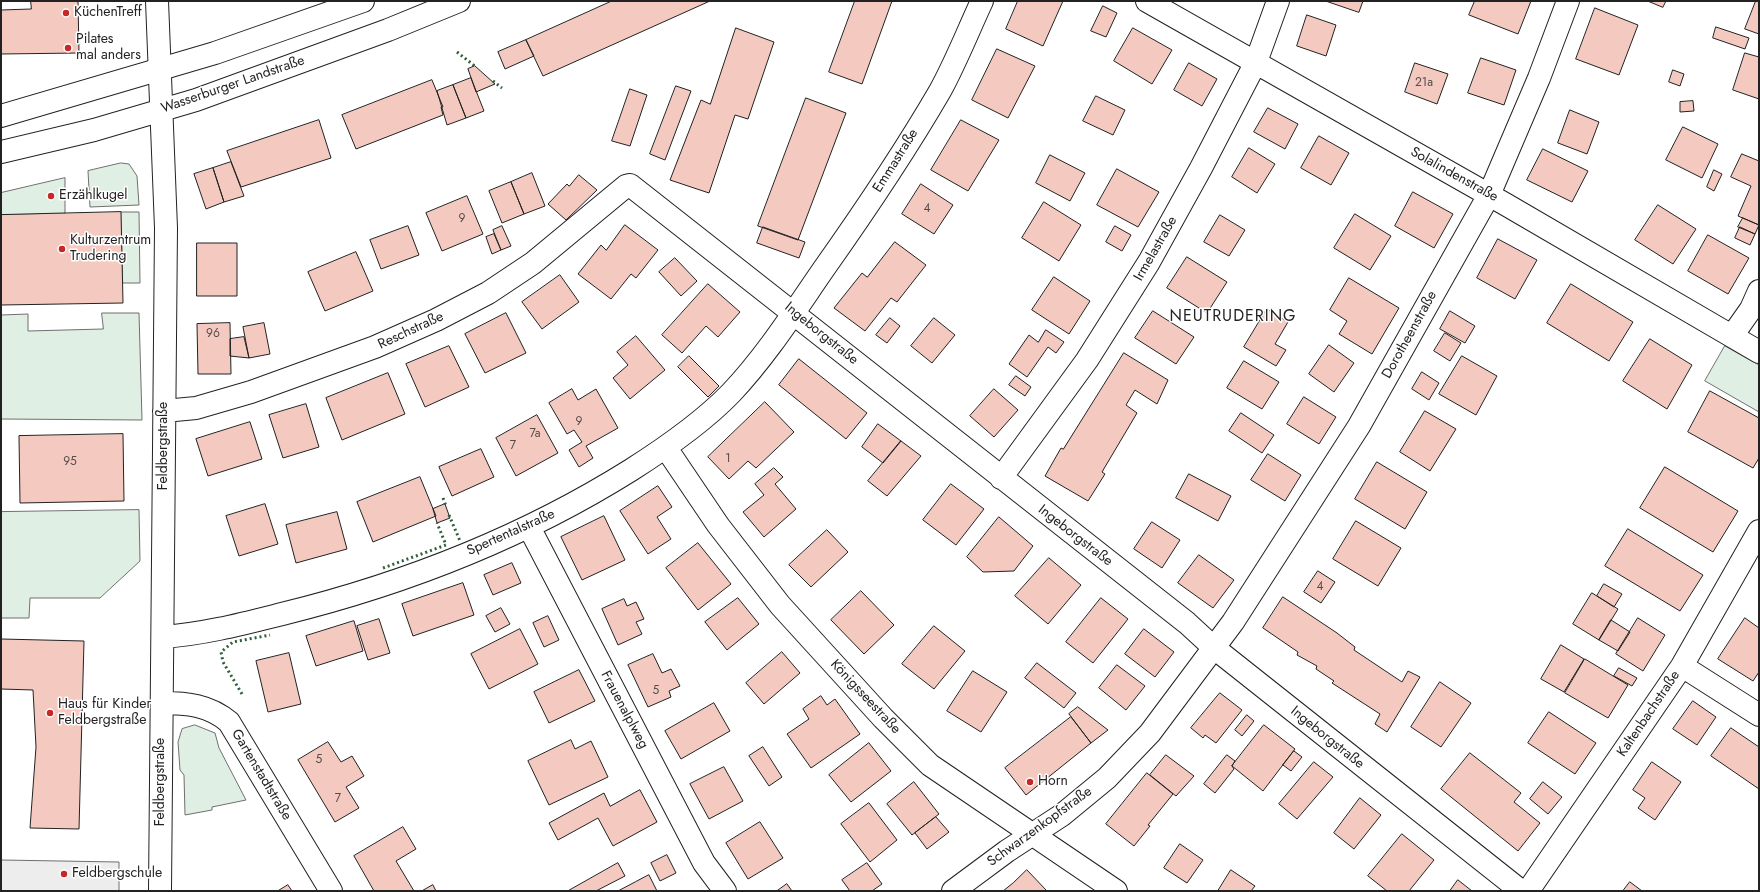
<!DOCTYPE html>
<meta charset="utf-8">
<style>
body{margin:0}
#map{position:relative;width:1760px;height:892px;overflow:hidden;background:#fff;font-family:Jost,sans-serif}
canvas{display:block}
.frame{position:absolute;inset:0;border:2px solid #222;pointer-events:none}
</style>
<div id="map">
<canvas width="1760" height="892"></canvas>
<div class="frame"></div>
</div>
<script>
const context = document.querySelector('canvas').getContext('2d');
context.lineJoin = 'round';
function paint(path, color) {
  context.fillStyle = color;
  context.fill(path, 'evenodd');
}
function stroke(path, color, width, dash) {
  context.strokeStyle = color;
  context.lineWidth = width;
  context.lineCap = dash ? 'butt' : 'round';
  context.setLineDash(dash || []);
  context.stroke(path);
}
function drawText(font, color, halo, rows, align = 'center') {
  context.font = font + ' Jost,sans-serif';
  context.lineWidth = 3;
  context.setLineDash([]);
  context.textBaseline = 'middle';
  context.strokeStyle = halo;
  context.fillStyle = color;
  for (const [text, x, y, turn = 0] of rows) {
    context.save();
    context.translate(x, y);
    context.rotate((+turn || 0) * Math.PI / 180);
    context.textAlign = isNaN(turn) ? turn : align;
    if (halo) context.strokeText(text, 0, 0);
    context.fillText(text, 0, 0);
    context.restore();
  }
}
const green = new Path2D(`
 M121 163 129 164 137 176 139 205 90 207 88 171Z
 M65 178V214L1 215V193Z
 M121 212H139L140 283H123Z
 M102 313H139L142 420 1 419V315L28 314V331L103 329Z
 M1725 346 1759 365V412L1705 381Z
 M139 510 140 561 100 598H30L29 618H1V512Z
 M195 725 215 733 219 748 246 800 212 807V810L185 815 184 775 180 770 178 742 182 729Z`);
paint(green, '#e0efe3');
stroke(green, '#6f6f6f', 1);
const parking = new Path2D(`
 M1 860 119 862V891H1Z`);
paint(parking, '#ededed');
stroke(parking, '#6f6f6f', 1);
const building = new Path2D(`
 M31 1H78L79 53 1 54V10L31 9Z
 M612 1H710L543 76 526 40Z
 M855 1H892L862 84 829 72Z
 M1018 1H1063L1043 46 1006 29Z
 M1326 1H1363L1359 12Z
 M1475 1H1531L1518 34 1469 15Z
 M1648 1H1666L1663 7Z
 M1756 1H1759V34L1745 29Z
 M1103 6 1117 13 1106 37 1091 31Z
 M1595 8 1638 25 1619 75 1576 59Z
 M1307 15 1336 25 1326 56 1297 46Z
 M1716 27 1749 38 1745 49 1713 38Z
 M736 28 774 42 748 119 735 115 709 193 670 180 701 100 710 104Z
 M1133 28 1172 50 1152 84 1114 61Z
 M526 40 534 56 505 69 498 52Z
 M997 49 1035 66 1008 118 972 100Z
 M1745 53 1759 57V99L1733 90Z
 M1481 58 1516 70 1504 105 1468 93Z
 M1189 63 1217 79 1202 106 1174 90Z
 M1415 63 1448 74 1437 104 1405 92Z
 M475 66 495 84 476 92 468 69Z
 M1673 70 1684 74 1680 86 1669 82Z
 M471 78 484 111 466 118 453 85Z
 M432 80 443 107H441L443 115 356 149 342 115Z
 M453 85 466 118 447 125 437 91Z
 M676 86 691 91 665 160 650 154Z
 M630 89 647 95 630 146 612 141Z
 M1096 96 1125 110 1113 135 1083 121Z
 M806 98 846 113 798 240 758 226Z
 M1693 101 1694 111 1680 112V102Z
 M1268 108 1298 124 1285 149 1254 132Z
 M1570 110 1599 122 1587 154 1558 143Z
 M319 120 331 158 241 187 227 151Z
 M961 120 999 140 968 191 931 170Z
 M1683 127 1718 144 1702 178 1666 160Z
 M1319 136 1349 153 1331 185 1301 168Z
 M1249 148 1275 164 1257 193 1232 177Z
 M1543 149 1588 171 1572 202 1527 180Z
 M1742 154 1759 161V225L1738 216 1751 186 1731 177Z
 M1050 155 1085 173 1070 201 1036 183Z
 M231 162 244 196 224 202 213 168Z
 M213 168 224 202 206 209 194 174Z
 M1117 169 1159 192 1138 227 1097 205Z
 M1714 170 1722 174 1714 191 1707 187Z
 M532 173 545 206 524 214 511 182Z
 M579 175 597 190 566 220 548 204 567 184 569 186Z
 M511 182 524 214 502 223 489 191Z
 M921 184 953 205 934 234 902 214Z
 M1413 192 1453 214 1434 248 1395 226Z
 M467 196 483 234 442 251 426 213Z
 M1044 202 1081 225 1059 261 1022 238Z
 M1658 205 1696 229 1673 264 1635 240Z
 M121 212 123 303 1 305V215Z
 M1355 214 1391 236 1370 270 1334 248Z
 M1220 215 1245 230 1229 256 1204 242Z
 M1743 218 1759 225 1755 234 1738 227Z
 M625 225 658 250 636 278 631 274 611 299 578 274 601 245 606 250Z
 M408 226 419 255 381 269 370 240Z
 M502 226 511 246 501 250 493 230Z
 M1115 226 1131 235 1122 251 1106 242Z
 M763 227 805 242 799 258 757 243Z
 M1740 227 1755 234 1750 245 1735 238Z
 M494 234 501 250 492 254 486 237Z
 M1708 235 1749 258 1728 294 1688 271Z
 M1498 239 1537 260 1515 299 1477 278Z
 M895 242 926 265 897 302 891 298 865 331 834 308 862 273 867 277Z
 M197 243H237V296H197Z
 M356 252 373 291 325 311 308 272Z
 M1187 257 1227 282 1207 313 1167 288Z
 M675 258 697 281 681 296 659 272Z
 M560 275 579 302 542 329 522 302Z
 M1054 277 1090 301 1069 334 1032 310Z
 M1349 278 1399 308 1372 354 1339 334 1347 321 1330 310Z
 M708 284 740 312 718 337 706 326 682 353 662 335Z
 M1571 284 1633 322 1609 361 1547 323Z
 M1267 309 1288 322 1275 344 1286 350 1276 366 1244 347Z
 M1153 311 1194 337 1176 364 1135 338Z
 M1450 311 1475 326 1465 343 1440 329Z
 M506 313 526 353 485 373 465 334Z
 M890 318 900 326 887 343 876 335Z
 M934 318 955 335 932 363 911 346Z
 M230 323 231 374H198L197 324Z
 M264 323 270 354 249 358 243 327Z
 M1046 330 1064 342 1056 353 1048 347 1027 377 1009 364 1029 335 1038 342Z
 M1445 333 1461 343 1450 361 1434 351Z
 M636 336 665 370 630 399 613 378 628 365 617 352Z
 M244 337 249 358 230 356V339Z
 M1650 339 1692 365 1667 409 1623 381Z
 M1329 345 1354 363 1334 392 1309 374Z
 M449 346 469 387 425 407 406 364Z
 M1124 353 1168 380 1157 404 1135 390 1126 405 1137 413 1102 472 1105 474 1088 501 1045 476 1061 448 1063 449Z
 M689 356 719 386 708 397 678 367Z
 M1462 356 1497 376 1476 415 1439 394Z
 M799 359 867 413 846 439 779 385Z
 M1244 361 1279 382 1262 409 1227 388Z
 M1422 372 1439 383 1429 400 1412 389Z
 M388 373 405 414 342 440 326 398Z
 M1016 376 1031 387 1025 396 1009 385Z
 M572 389 578 400 596 389 618 428 586 446 593 458 579 467 569 450 582 442 574 430 567 434 549 403Z
 M994 389 1018 410 994 437 970 416Z
 M1710 391 1759 418V458L1753 468 1688 432Z
 M1304 397 1336 417 1319 444 1287 424Z
 M765 402 794 432 756 468 748 461 729 479 708 457Z
 M306 404 319 447 283 458 269 415Z
 M1425 411 1456 429 1430 471 1400 452Z
 M1241 413 1274 435 1262 453 1229 431Z
 M537 415 558 453 516 476 496 438Z
 M250 422 262 459 208 476 196 439Z
 M878 424 901 441 883 463 862 447Z
 M123 434 124 501 20 503 19 436Z
 M901 441 921 456 887 496 868 481Z
 M481 449 494 477 452 496 439 467Z
 M1268 454 1301 475 1285 501 1251 480Z
 M1377 462 1427 492 1405 529 1355 499Z
 M1665 467 1738 511 1713 552 1640 508Z
 M774 468 783 477 775 484 796 509 764 537 743 512 764 495 755 484Z
 M1189 474 1231 496 1218 521 1176 498Z
 M420 477 436 516 373 542 357 502Z
 M951 484 984 509 956 545 923 520Z
 M658 486 672 507 657 517 671 539 648 554 620 511Z
 M265 504 278 544 239 556 226 516Z
 M445 504 450 518 437 523 433 509Z
 M337 512 347 549 296 563 286 525Z
 M604 516 625 560 582 580 561 537Z
 M999 517 1033 546 1014 571 983 572 967 557Z
 M1356 521 1401 548 1378 586 1333 559Z
 M1152 522 1180 540 1162 568 1134 549Z
 M1628 529 1703 575 1680 611 1605 566Z
 M827 530 848 552 811 587 789 565Z
 M698 543 731 584 698 610 666 568Z
 M1199 555 1234 580 1213 608 1178 583Z
 M1049 558 1081 585 1048 624 1015 596Z
 M512 563 521 583 493 595 484 575Z
 M1318 571 1335 582 1321 603 1304 592Z
 M463 583 474 615 413 636 402 604Z
 M1604 584 1622 594 1614 607 1597 596Z
 M861 591 894 625 864 654 831 620Z
 M1592 593 1618 609 1599 640 1573 624Z
 M1283 597 1337 633 1355 647 1354 650 1402 682 1408 671 1420 677 1387 732 1375 724 1380 714 1332 683 1334 681 1316 669 1317 666 1297 655 1298 652 1263 628Z
 M738 598 759 624 727 650 705 622Z
 M1101 598 1128 619 1093 663 1066 642Z
 M624 599 627 606 636 602 644 619 636 622 642 634 618 645 602 609Z
 M501 608 510 624 495 632 486 616Z
 M548 616 559 640 544 647 533 623Z
 M1638 618 1665 635 1643 671 1616 654Z
 M1745 618 1759 628V672L1753 681 1718 659Z
 M379 619 390 653 368 660 357 626Z
 M1611 620 1630 632 1618 651 1599 640Z
 M354 621 363 651 316 666 306 636Z
 M934 626 965 651 934 689 902 664Z
 M520 629 538 664 489 689 471 654Z
 M1144 629 1174 652 1155 677 1125 654Z
 M1 639 84 641 79 829 30 828 36 747 33 690 1 689Z
 M1561 645 1584 659 1564 692 1541 679Z
 M782 652 800 673 764 704 746 683Z
 M289 653 301 704 268 712 256 661Z
 M653 654 662 673 671 669 680 686 669 691 671 697 648 707 628 665Z
 M1585 659 1628 685 1608 718 1565 693Z
 M1037 663 1076 693 1064 708 1025 678Z
 M1117 665 1145 686 1126 710 1099 688Z
 M1619 668 1637 678 1632 686 1614 676Z
 M579 670 595 701 549 723 534 692Z
 M973 671 1007 692 981 732 947 711Z
 M1440 682 1471 703 1441 747 1411 727Z
 M1220 693 1242 710 1216 743 1205 735 1203 738 1191 728Z
 M821 696 827 705 835 699 860 734 811 768 787 734 809 719 803 709Z
 M1693 701 1716 717 1697 745 1673 729Z
 M714 703 730 731 681 759 665 731Z
 M1078 707 1108 730 1091 743 1069 714Z
 M1549 712 1596 743 1575 774 1528 743Z
 M1247 715 1254 721 1242 736 1235 730Z
 M1071 717 1091 743 1026 795 1005 768Z
 M1264 725 1295 749 1263 791 1232 766Z
 M1731 728 1759 747V789L1711 756Z
 M571 740 575 749 591 741 608 777 549 805 528 761Z
 M328 742 341 762 352 756 364 776 346 787 359 808 335 822 298 760Z
 M869 743 891 771 851 802 829 775Z
 M763 747 782 777 769 786 749 756Z
 M1294 751 1302 757 1291 771 1283 765Z
 M1470 753 1521 793 1514 802 1540 823 1518 851 1441 789Z
 M1166 755 1194 776 1176 796 1150 775Z
 M1227 755 1235 761 1232 766 1234 769 1215 793 1204 784Z
 M1314 762 1333 777 1297 819 1279 804Z
 M1652 762 1681 782 1655 820 1638 808 1645 798 1633 790Z
 M724 767 743 801 709 819 690 784Z
 M1147 773 1173 794 1148 825 1150 826 1134 846 1106 824Z
 M914 782 939 814 912 835 887 804Z
 M1543 782 1562 797 1548 814 1530 799Z
 M640 790 657 822 613 846 598 818 558 840 549 823 604 793 610 806Z
 M1360 798 1381 815 1354 849 1334 833Z
 M869 803 897 840 870 862 841 824Z
 M936 817 949 832 927 849 915 833Z
 M760 822 783 858 748 879 726 843Z
 M403 827 416 849 396 861 414 891H374L354 856Z
 M1402 834 1434 860 1409 891H1387L1368 876Z
 M1180 844 1203 860 1187 883 1164 868Z
 M667 855 676 873 660 881 651 863Z
 M618 863 625 876 596 891H568Z
 M867 863 882 884 872 891H850L842 880Z
 M1027 870 1047 891H1003L1013 883Z
 M1231 870 1255 886 1251 891H1218Z
 M649 875 657 891H618L635 882Z
 M1458 880 1472 891H1450Z
 M1630 882 1642 891H1623Z
 M787 884 792 891H777Z
 M288 885 292 891H278Z
 M433 885 436 891H422Z`);
paint(building, '#f3c9c0');
stroke(building, '#222', 1);
const minor = new Path2D(`
 M157 1 166 228 160 891
 M1147 1 1505 204 1759 352
 M1732 336 1751 309 1759 291
 M164 411 196 408 251 392 375 347 436 320 488 293 533 263 626 186 630 185 1187 623 1213 647 1521 891
 M666 448 718 525 780 605 883 718 930 765 1116 891
 M1001 478 1087 360 1149 262 1201 168 1256 62 1278 1
 M529 527 704 863 725 891
 M163 637C204 634 242 624 282 614 404 584 524 537 631 470 664 449 703 422 731 393 766 356 794 312 823 270 864 212 904 153 940 91 956 62 968 31 982 1
 M1682 666 1759 715
 M162 703C187 703 209 705 229 722L331 891
 M953 891 1007 851 1062 815 1107 778 1150 733 1233 622 1359 426 1489 195 1539 78 1568 1
 M1528 891 1682 666 1759 531`);
const major = new Path2D(`
 M1 116 215 53 363 1
 M1 152 94 130 196 100 388 30 459 1`);
stroke(minor, '#222', 24);
stroke(major, '#222', 24);
stroke(minor, '#fff', 22);
stroke(major, '#fff', 22);
stroke(new Path2D(`
 M457 52 476 67
 M493 81 502 88
 M443 498 446 506
 M449 515 460 541
 M383 568 446 545 437 523
 M242 694 223 662 221 652 233 642 270 635`), '#2f5e38', 3, [2, 3]);
for (const [x, y, r, color] of [
 [66,13,4,"#c62828"],
 [68,48,4,"#c62828"],
 [51,196,4,"#c62828"],
 [62,249,4,"#c62828"],
 [50,713,4,"#c62828"],
 [1030,782,4,"#c62828"],
 [64,874,4,"#c62828"]
]) {
  const dot = new Path2D();
  dot.arc(x, y, r, 0, 2 * Math.PI);
  context.fillStyle = color;
  context.fill(dot);
  stroke(dot, '#fff', 1.5);
}
drawText('12px', '#564c4a', null, [
 ["21a",1424,83],
 ["4",927,209],
 ["9",462,219],
 ["96",213,334],
 ["9",579,422],
 ["7a",535,434],
 ["7",513,446],
 ["1",728,459],
 ["95",70,462],
 ["4",1320,587],
 ["5",656,691],
 ["5",319,760],
 ["7",338,799]
]);
drawText('14px', '#222', '#fff', [
 ["KüchenTreff",74,13],
 ["Pilates",76,40],
 ["mal anders",76,56],
 ["Erzählkugel",59,196],
 ["Kulturzentrum",70,241],
 ["Trudering",70,257],
 ["Haus für Kinder",58,705],
 ["Feldbergstraße",58,721],
 ["Horn",1038,782],
 ["Feldbergschule",72,874]
], 'left');
drawText('14px', '#222', '#fff', [
 ["Wasserburger Landstraße",233,85,-19],
 ["Emmastraße",896,161,-58],
 ["Solalindenstraße",1454,175,29],
 ["Irmelastraße",1156,249,-60],
 ["Reschstraße",411,331,-25],
 ["Ingeborgstraße",821,334,39],
 ["Dorotheenstraße",1410,335,-61],
 ["Feldbergstraße",164,446,-90],
 ["Spertentalstraße",511,533,-24],
 ["Ingeborgstraße",1075,536,38],
 ["Königsseestraße",865,697,47],
 ["Frauenalplweg",624,710,62],
 ["Kaltenbachstraße",1649,714,-56],
 ["Ingeborgstraße",1327,738,39],
 ["Gartenstadtstraße",261,775,59],
 ["Feldbergstraße",161,782,-90],
 ["Schwarzenkopfstraße",1040,827,-36]
]);
context.letterSpacing = '1px';
drawText('16px', '#222', '#fff', [
 ["NEUTRUDERING",1233,317]
]);
context.letterSpacing = '0px';
</script>
